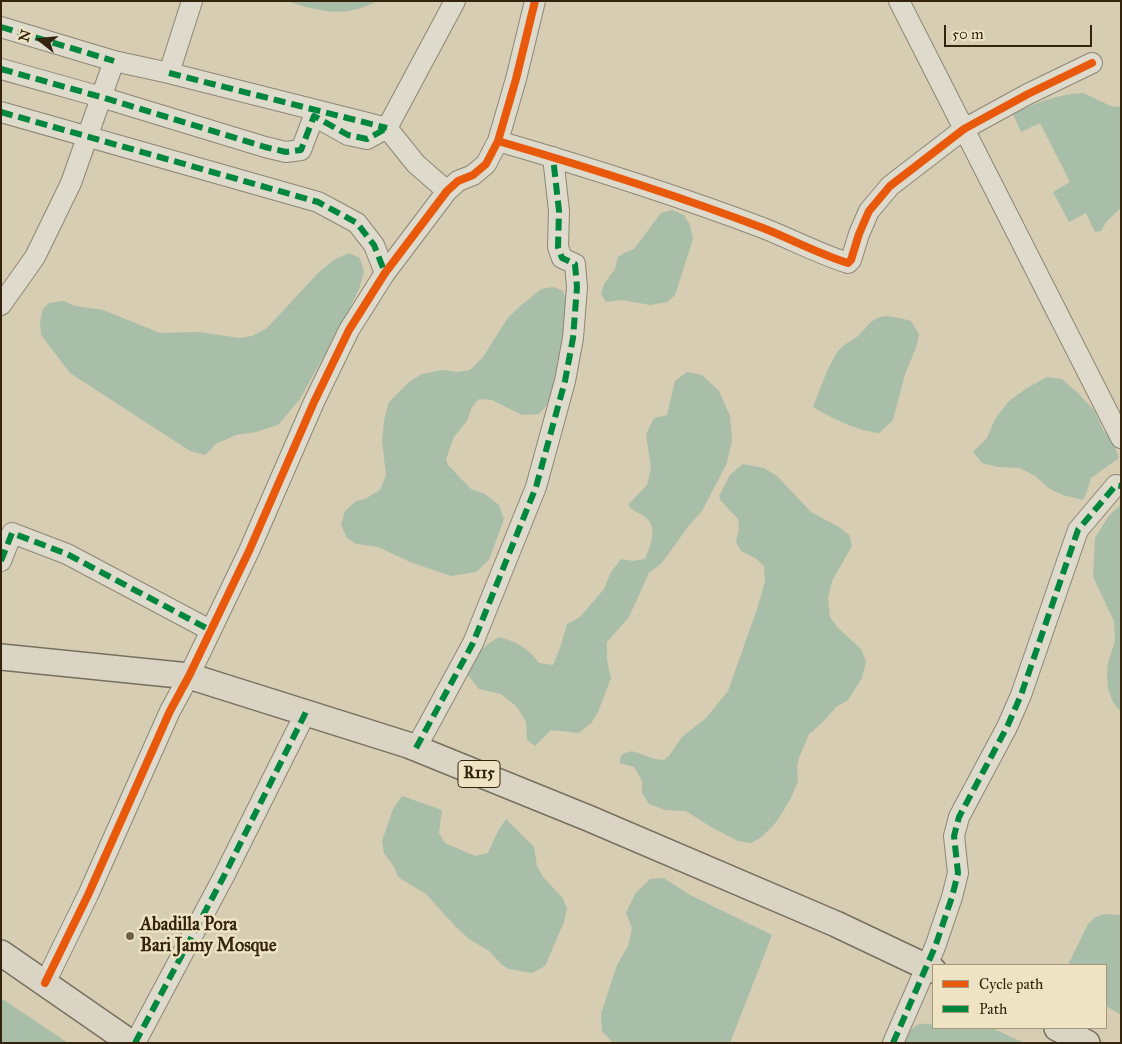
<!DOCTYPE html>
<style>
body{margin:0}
#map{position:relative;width:1122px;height:1044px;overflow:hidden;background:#d6cdb2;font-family:"IM FELL Great Primer",serif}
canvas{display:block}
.frame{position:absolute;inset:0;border:2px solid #34240e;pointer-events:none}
.legend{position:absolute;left:932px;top:964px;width:175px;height:65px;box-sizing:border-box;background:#eee3c3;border:1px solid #a4977b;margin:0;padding:6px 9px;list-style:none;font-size:15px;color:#34240e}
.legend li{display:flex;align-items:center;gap:10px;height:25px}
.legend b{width:25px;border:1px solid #a4977b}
.north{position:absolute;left:15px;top:15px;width:50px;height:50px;-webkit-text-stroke:4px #eee3c3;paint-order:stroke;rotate:286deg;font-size:14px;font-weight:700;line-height:20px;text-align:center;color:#34240e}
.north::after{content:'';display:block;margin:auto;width:18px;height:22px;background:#34240e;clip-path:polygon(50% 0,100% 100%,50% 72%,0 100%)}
.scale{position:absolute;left:944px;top:25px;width:148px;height:22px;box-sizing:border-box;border:2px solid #34240e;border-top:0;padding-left:6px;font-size:15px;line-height:18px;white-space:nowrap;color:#34240e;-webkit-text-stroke:4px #eee3c3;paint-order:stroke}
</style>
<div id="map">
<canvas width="1122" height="1044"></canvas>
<div class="frame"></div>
<ul class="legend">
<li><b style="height:6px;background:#e8590c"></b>Cycle path</li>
<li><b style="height:6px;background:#00873e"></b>Path</li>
</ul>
<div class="north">N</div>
<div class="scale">50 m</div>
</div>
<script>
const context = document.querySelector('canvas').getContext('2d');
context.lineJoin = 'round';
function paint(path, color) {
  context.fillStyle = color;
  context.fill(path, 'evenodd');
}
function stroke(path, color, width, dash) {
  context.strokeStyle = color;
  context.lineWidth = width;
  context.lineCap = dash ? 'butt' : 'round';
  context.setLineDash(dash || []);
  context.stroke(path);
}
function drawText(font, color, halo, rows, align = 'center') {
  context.font = font + ' "IM FELL Great Primer",serif';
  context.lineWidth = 5;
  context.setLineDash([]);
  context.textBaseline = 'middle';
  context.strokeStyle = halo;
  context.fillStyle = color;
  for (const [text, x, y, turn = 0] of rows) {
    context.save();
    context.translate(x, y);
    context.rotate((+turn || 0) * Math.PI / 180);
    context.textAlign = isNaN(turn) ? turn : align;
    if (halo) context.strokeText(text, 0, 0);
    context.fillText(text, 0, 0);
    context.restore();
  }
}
paint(new Path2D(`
 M286 1H377C344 19 320 11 286 1Z
 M1083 93 1111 106 1121 107V208L1107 221 1101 231 1095 232 1086 213 1069 222 1053 192 1070 182 1040 123 1021 132 1013 114C1035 103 1058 94 1083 93Z
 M672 210 684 215 690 225 693 239 675 295 667 302 650 305 621 300 606 302 601 294 604 284 615 269 618 257 626 252 634 249 661 213Z
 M349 253 360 258 364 272 359 289 344 320 300 399 278 425 256 432 236 435 216 444 205 455 190 451 70 373 41 335 40 322 43 309 49 303 64 301 75 306 103 310 160 333 199 332 239 338 252 336 267 328 318 273 335 259Z
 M553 287 563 291 568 308 566 335 552 399 539 414 522 415 492 400 479 399 472 407 467 421 454 437 446 459 448 465 471 489 485 494 499 505 504 519 489 560 476 572 451 576 410 562 378 547 356 544 347 538 341 525 345 511 356 501 365 499 380 490 386 475 382 441 384 420 389 402 409 382 422 374 443 370 457 372 470 370 483 357 507 319 518 308 541 289Z
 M886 316 900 318 911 321 919 334 916 348 905 374 893 420 879 433C858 431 831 418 813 407 821 388 827 366 839 350 845 343 852 341 858 336 870 325 869 319 886 316Z
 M687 372 702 375 719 391 730 416 732 441 726 465 702 511 687 528 662 563 649 573 629 617 607 642V660L611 678 598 712 592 722 579 733 551 730 535 746 527 740 526 722 517 707 501 694 479 689 467 674C476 655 481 647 499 637 517 642 528 648 539 663L553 665 560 648 567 624 580 617 604 589 611 572 621 559 633 561 645 559C650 547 659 527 645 517 638 512 634 512 628 505L647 485 651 468 646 434 654 418 667 415 675 381Z
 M1047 377 1062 379 1078 393 1094 410 1103 430 1114 443 1119 458 1091 478 1086 494 1083 500 1063 495 1050 489 1035 476 1020 468 998 467 982 463 973 452 987 438 995 419 1009 401 1027 388Z
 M743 464 764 468 777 476 811 512 839 527 849 535 852 546 832 581 828 598 830 617 838 628 861 649 866 661 862 678 848 700 836 707 822 723 809 734 799 758 797 767 798 781 791 798 777 821 770 829 760 838 751 843 738 841 711 827 686 811 665 810 649 804 642 793V781L634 767 619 763 622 754 632 751 655 759 664 760 669 756 682 737 706 718 728 691 757 609 765 582 764 566 755 558 741 551 736 542 739 528 738 519 721 501 719 496 730 475Z
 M1121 504V712L1113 702 1108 689 1107 674 1108 663 1115 641 1114 621 1093 577 1095 538 1108 517Z
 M402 796 442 810 439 833 445 843 475 856 488 853 498 831 506 819 534 847 537 866 543 877 562 897 567 908 564 922 545 966 532 973 509 969 502 965 489 951 469 939 455 926 426 894 398 877 394 867 384 853 382 841 393 809Z
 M664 878 690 895 772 935 730 1043H613L602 1031 601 1014 617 965 628 946 632 928 626 913 635 894 650 879Z
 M1104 914 1121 915V1015L1106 1006V965H1068L1088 924 1094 918Z
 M1 998 68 1043H1Z
 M933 1023V1028H992L1024 1043H903C907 1035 911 1027 920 1024 925 1023 928 1025 933 1023Z`), '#a9bea9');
const minor = new Path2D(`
 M899 1 1121 438
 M1 27 114 61 169 73 387 128 416 164 447 191
 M1 69 101 97 265 147 286 152 301 150 314 116 348 135 367 139 387 128 455 1
 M169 73 192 1
 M1 112 318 202 357 223 374 245 385 273
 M498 141C587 167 676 195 763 228 791 239 819 254 848 263L851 260 859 234 869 211 890 186 964 129 1028 94 1092 63
 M1 305 35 257 71 183 114 61
 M1 561 12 533 67 554 210 630
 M416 748 473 643 536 487 565 381 573 338 577 287 575 264 562 258 558 247 559 211 553 157
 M45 983 88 895 170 711 189 676 249 551 314 402 349 330 385 273 447 191 458 181 473 175 486 164 498 141 516 79 535 1
 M135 1043 224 876 306 712
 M893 1043 935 947 952 897 958 873 954 836 959 817 1007 727 1021 695 1078 530 1116 485 1121 486`);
const major = new Path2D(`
 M1 657 189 676 408 745 588 818 836 924 933 970
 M1 953 131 1043
 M1057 1028 1087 1043`);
stroke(minor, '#8d8674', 22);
stroke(major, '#766f5e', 28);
stroke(minor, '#dedacc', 20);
stroke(major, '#d9d4c4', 25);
stroke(new Path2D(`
 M1 27 114 61
 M1 69 101 97 265 147 286 152 301 150 314 116 348 135 367 139 387 128
 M169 73 387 128
 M1 112 318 202 357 223 374 245 385 273
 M1 561 12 533 67 554 210 630
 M416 748 473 643 536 487 565 381 573 338 577 287 575 264 562 258 558 247 559 211 553 157
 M135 1043 224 876 306 712
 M893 1043 935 947 952 897 958 873 954 836 959 817 1007 727 1021 695 1078 530 1116 485 1121 486`), '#00873e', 6, [12, 6]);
stroke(new Path2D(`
 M498 141C587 167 676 195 763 228 791 239 819 254 848 263L851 260 859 234 869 211 890 186 964 129 1028 94 1092 63
 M45 983 88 895 170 711 189 676 249 551 314 402 349 330 385 273 447 191 458 181 473 175 486 164 498 141 516 79 535 1`), '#e8590c', 8);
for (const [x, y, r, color] of [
 [130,936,5,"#6d5f47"]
]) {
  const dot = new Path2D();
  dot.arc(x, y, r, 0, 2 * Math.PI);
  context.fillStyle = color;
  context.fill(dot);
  stroke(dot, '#eee3c3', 2);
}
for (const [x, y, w] of [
 [479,774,42]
]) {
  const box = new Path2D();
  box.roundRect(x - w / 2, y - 13.5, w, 27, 4);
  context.fillStyle = '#eee3c3';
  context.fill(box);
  stroke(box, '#34240e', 1);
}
drawText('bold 16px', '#34240e', null, [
 ["R115",479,774]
]);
drawText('bold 18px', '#34240e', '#eee3c3', [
 ["Abadilla Pora",140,926],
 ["Bari Jamy Mosque",140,947]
], 'left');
</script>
